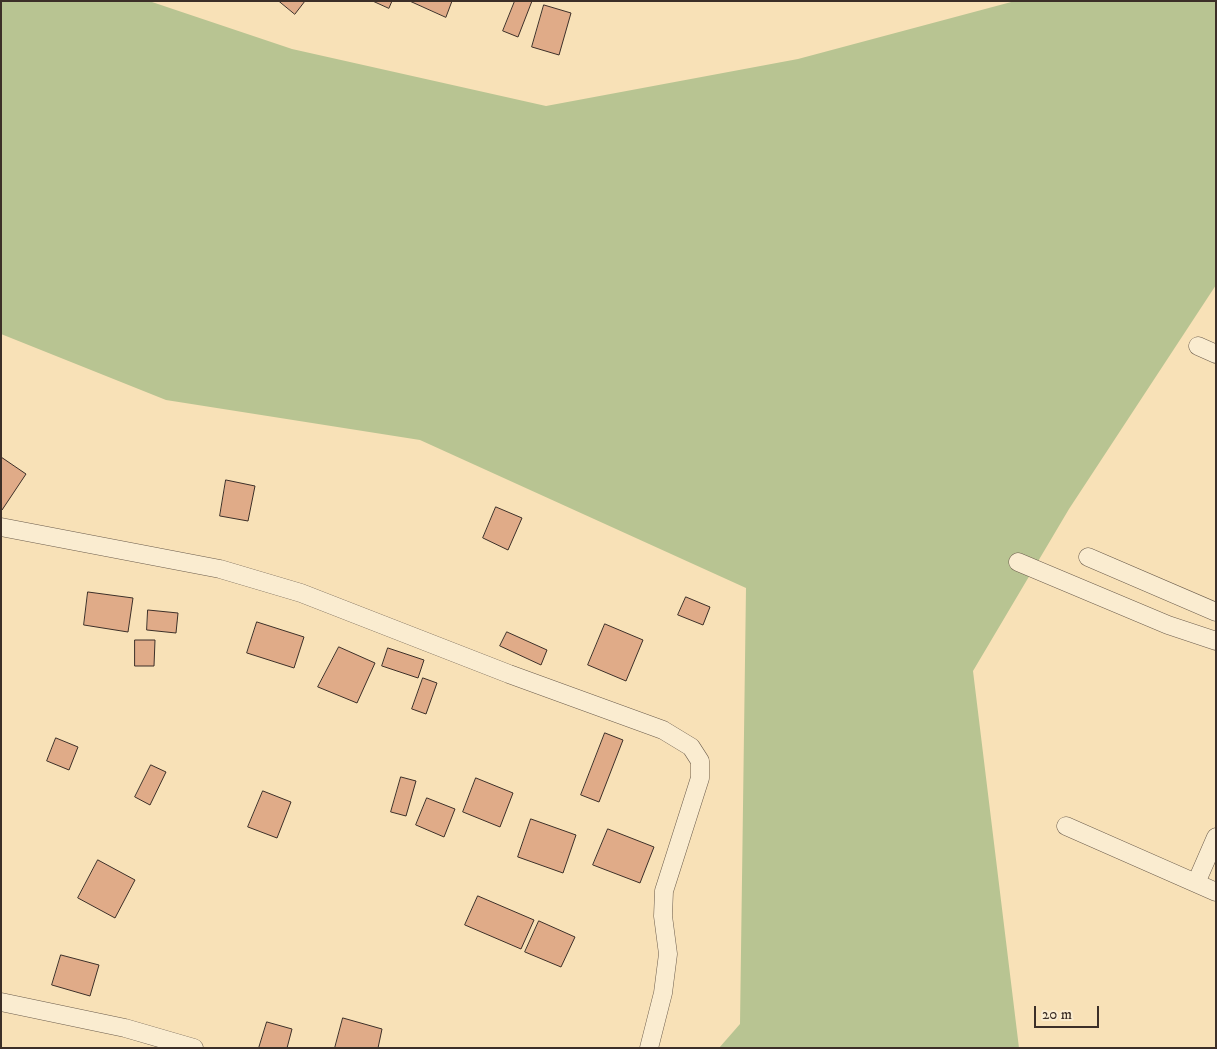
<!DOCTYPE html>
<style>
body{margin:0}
#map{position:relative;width:1217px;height:1049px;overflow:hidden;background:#f8e1b7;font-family:"IM FELL DW Pica",serif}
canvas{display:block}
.frame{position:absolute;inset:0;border:2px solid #3c2f28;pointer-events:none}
.scale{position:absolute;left:1034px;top:1006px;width:65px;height:22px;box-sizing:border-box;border:2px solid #3c2f28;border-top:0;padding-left:6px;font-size:15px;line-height:18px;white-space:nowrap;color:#3c2f28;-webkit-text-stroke:4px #faecd0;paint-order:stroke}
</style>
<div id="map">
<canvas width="1217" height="1049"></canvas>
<div class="frame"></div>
<div class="scale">20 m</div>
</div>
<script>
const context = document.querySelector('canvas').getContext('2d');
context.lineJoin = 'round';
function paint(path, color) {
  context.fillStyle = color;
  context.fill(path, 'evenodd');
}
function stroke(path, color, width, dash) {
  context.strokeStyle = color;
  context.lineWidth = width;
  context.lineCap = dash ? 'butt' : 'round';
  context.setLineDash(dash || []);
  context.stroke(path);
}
paint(new Path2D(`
 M1 1H149L292 49 546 106 798 59 1015 1H1216V285L1069 509 973 671 1019 1048H719L740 1024 746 588 420 440 166 400 1 334Z`), '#b8c492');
const building = new Path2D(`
 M279 1H305L295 14Z
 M373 1H392L389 8Z
 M410 1H452L446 17Z
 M515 1H532L518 37 503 31Z
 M544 5 571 13 559 55 532 47Z
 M1 457 26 474 2 510 1 509Z
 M226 480 255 486 248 521 220 516Z
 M496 507 522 518 508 550 483 538Z
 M88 592 133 598 128 632 84 625Z
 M686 597 710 607 703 625 678 615Z
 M148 610 178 613 176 633 147 630Z
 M257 622 304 637 294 668 247 653Z
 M605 624 643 640 626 681 588 665Z
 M507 632 547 650 541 665 500 646Z
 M135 640H155L154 666H135Z
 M339 647 375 663 357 703 318 687Z
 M388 648 424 660 418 678 382 666Z
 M423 678 437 683 426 714 412 709Z
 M605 733 623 740 599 802 581 795Z
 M56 738 78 747 69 770 47 761Z
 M151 765 166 772 150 805 135 797Z
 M401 777 416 781 406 816 391 812Z
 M476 778 513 793 500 827 463 812Z
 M263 791 291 802 277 838 248 827Z
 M427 798 455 809 444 837 416 825Z
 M531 819 576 835 563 873 518 857Z
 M608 829 654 847 640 883 593 865Z
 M98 860 135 880 115 918 78 898Z
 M478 896 534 920 521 949 465 925Z
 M539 921 575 937 561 967 525 952Z
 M61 955 99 965 90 996 52 985Z
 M343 1018 382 1029 378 1048H335Z
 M267 1022 292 1029 287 1048H259Z`);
paint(building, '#e0ab88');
stroke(building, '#3c2f28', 1);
const street = new Path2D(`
 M1198 346 1216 354
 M1 527 220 569 301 593 509 674 663 730 691 747 700 761V778L664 891 663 916 668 954 663 993 649 1048
 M1088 557 1216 612
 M1018 562 1168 625 1216 641
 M1066 826 1216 892
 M1196 883 1216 837
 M1 1002 125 1028 194 1048`);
stroke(street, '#6b5c4c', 19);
stroke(street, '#faecd0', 18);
</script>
